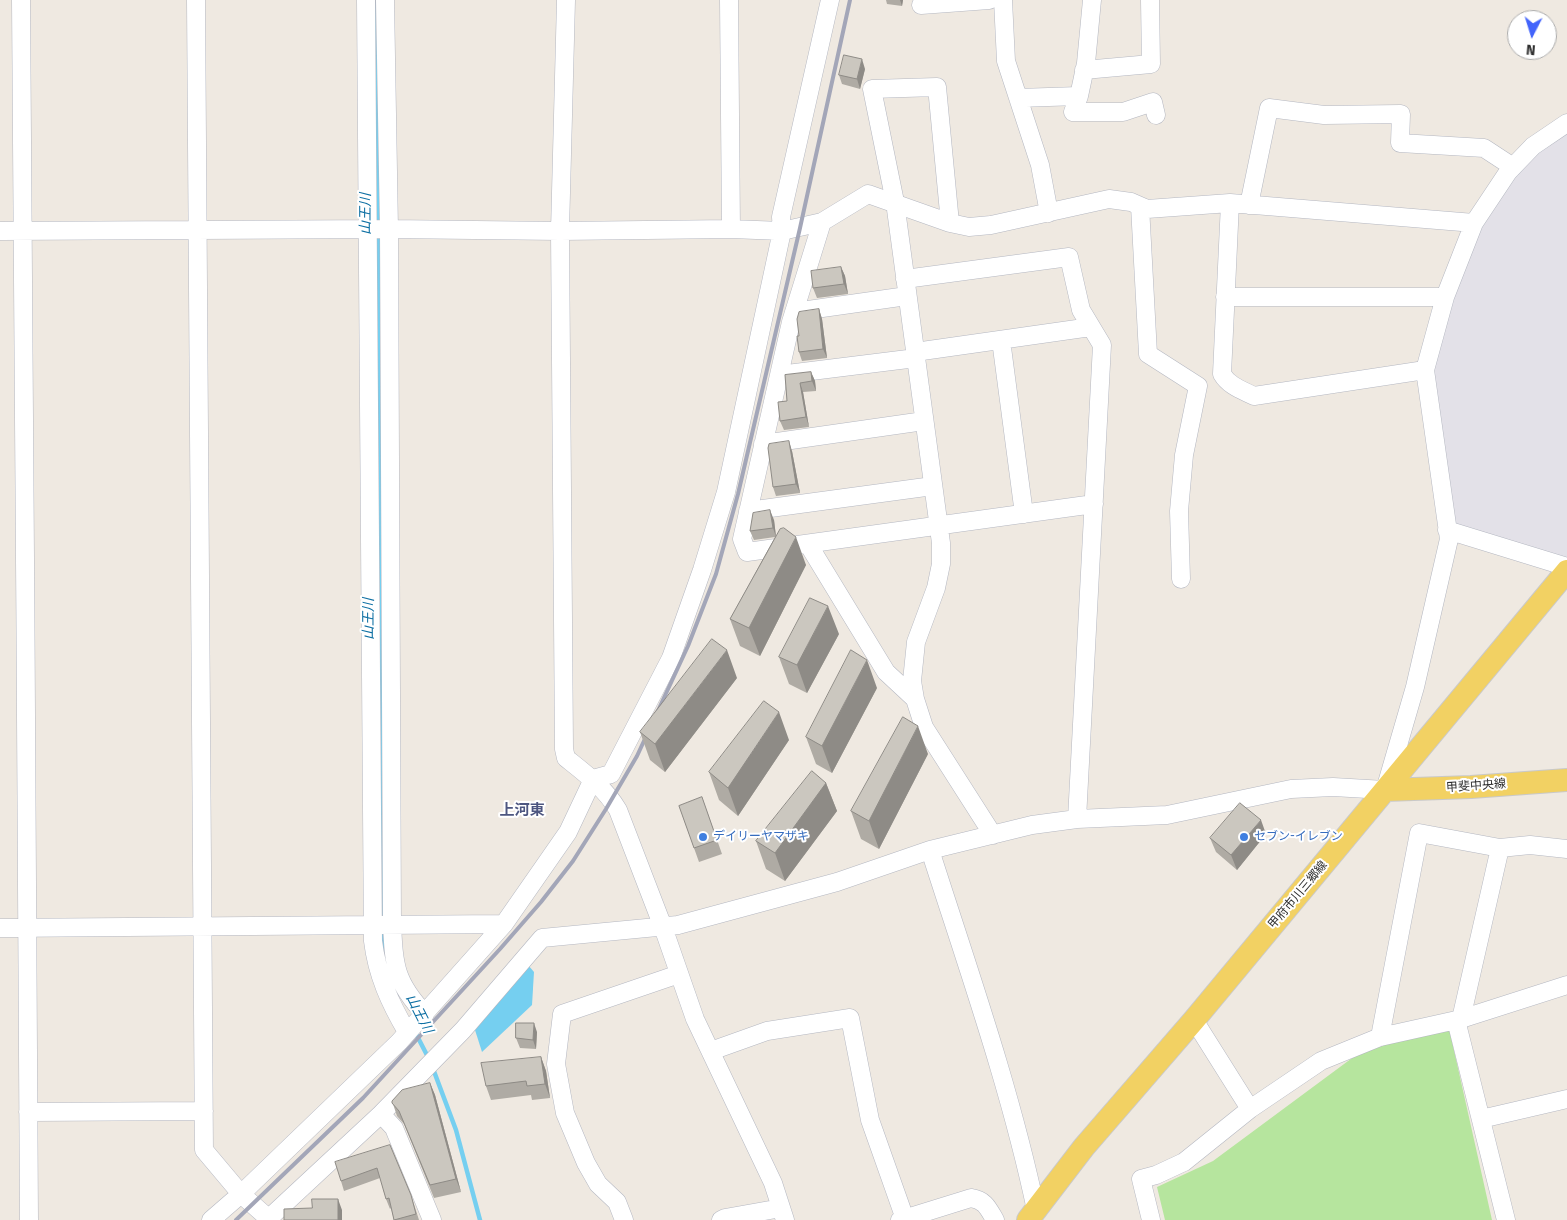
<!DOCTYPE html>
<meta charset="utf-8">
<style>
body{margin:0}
#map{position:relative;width:1567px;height:1220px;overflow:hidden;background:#efe9e1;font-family:"Fira Sans",sans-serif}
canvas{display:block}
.north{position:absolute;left:1507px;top:10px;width:50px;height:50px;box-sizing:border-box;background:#fff;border:1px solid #ababab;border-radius:50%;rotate:185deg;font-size:14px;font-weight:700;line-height:20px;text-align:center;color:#2e2e2e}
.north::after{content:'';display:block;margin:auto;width:18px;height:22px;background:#4264fb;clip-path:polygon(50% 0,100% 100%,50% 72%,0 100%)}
</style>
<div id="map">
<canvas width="1567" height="1220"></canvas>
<div class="north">N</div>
</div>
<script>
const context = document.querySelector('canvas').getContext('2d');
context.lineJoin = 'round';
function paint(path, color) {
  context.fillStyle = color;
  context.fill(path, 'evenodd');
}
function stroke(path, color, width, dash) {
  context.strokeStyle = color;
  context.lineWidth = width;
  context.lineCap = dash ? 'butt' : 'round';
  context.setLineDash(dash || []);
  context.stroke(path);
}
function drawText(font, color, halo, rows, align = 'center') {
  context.font = font + ' "Fira Sans","Noto Sans JP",sans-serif';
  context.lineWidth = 4;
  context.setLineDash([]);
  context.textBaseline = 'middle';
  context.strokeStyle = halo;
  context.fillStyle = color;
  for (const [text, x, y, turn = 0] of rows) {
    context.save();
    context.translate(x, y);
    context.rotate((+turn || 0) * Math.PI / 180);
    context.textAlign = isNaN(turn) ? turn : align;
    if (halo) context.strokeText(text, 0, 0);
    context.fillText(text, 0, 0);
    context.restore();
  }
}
paint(new Path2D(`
 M1567 123V567L1447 530 1425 370 1445 297 1508 172Z`), '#e3e1e8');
paint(new Path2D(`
 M1449 1028 1492 1220H1165L1157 1187 1213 1161 1367 1047Z`), '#b6e59e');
paint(new Path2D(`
 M528 965 534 972 532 1005 482 1052 475 1030Z`), '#75cff0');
stroke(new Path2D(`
 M375 0 378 225
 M378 232 383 922
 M383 930V952
 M414 1030 429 1059
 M432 1066 456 1130 480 1220`), '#75cff0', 4.5);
const minor = new Path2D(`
 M21 0C27 407 24 813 29 1220
 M196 0 204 1150 241 1194 268 1218
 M366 0 373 941C377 975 390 1003 407 1032
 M385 0 389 229 392 924C394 966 395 982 425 1014
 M566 0 560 231 564 749 566 758C586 774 605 788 618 810L663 927 695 1019 773 1183 785 1220
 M729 0 731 229
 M1003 0 1006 61 1040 165 1049 213
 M921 5 989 0
 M1084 70 1151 64 1150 0
 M1079 96 1086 63 1092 0
 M1018 98 1079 96 1073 112H1123L1153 102 1156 115
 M1230 203 1222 374C1229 386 1242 390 1254 396L1425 370
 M1249 205 1269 108 1324 115 1401 114 1400 143 1484 148 1513 167
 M1140 206 1148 354 1198 386 1184 455 1179 511 1181 579
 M822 222 791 322 742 539 747 552 1094 504
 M950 223 937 87 872 89 895 202 941 543V564L936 588 916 642 912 681 915 699 924 727 993 835
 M0 231 389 229 560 231 731 229 782 231 822 222 868 194 950 223 969 227 991 225 1109 199 1131 202 1147 209 1230 203 1474 223
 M905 279 1069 257 1081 310 1102 345 1077 819
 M1225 297H1445
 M794 312 907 296
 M1001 340 1024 514
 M915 352 1091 327
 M779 375 916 358
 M763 444 924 421
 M748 511 933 486
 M1447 530 1567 567
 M808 544 886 672 915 699
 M930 850C968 969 1010 1087 1036 1210
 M0 928 504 924
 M1461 1019 1500 848
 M1194 1020 1250 1109
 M1456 1020 1506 1220
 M1380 1037 1419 833 1500 848 1530 845 1567 849
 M711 1051 767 1031 850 1018 870 1120 905 1219
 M28 1112 204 1111
 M381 1114 394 1128 432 1220
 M1481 1119 1567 1099
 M211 1220 241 1194 399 1042 504 924 568 832 593 779 611 774 671 658 702 570 726 492 782 231 781 217 830 0
 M267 1220 381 1114 463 1030 542 938 678 925 837 882 930 850 1032 825 1077 819 1167 815 1291 789 1333 787 1385 790 1415 687 1449 539 1425 370 1445 297 1474 223 1508 172 1533 146 1567 123
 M624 1220 617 1202 598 1184 586 1163 565 1113 556 1064 562 1014 679 974
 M721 1220 725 1218 781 1208
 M900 1220 971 1198C985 1200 988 1208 995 1220
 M1151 1220 1141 1179 1156 1175 1184 1162 1250 1109 1321 1061 1380 1037 1461 1019 1567 985`);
const major = new Path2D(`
 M1385 790 1471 787 1567 780
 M1028 1220 1084 1147 1194 1020 1567 571`);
stroke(minor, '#b4b7c1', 19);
stroke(major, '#c9c9c9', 24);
stroke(minor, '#fff', 18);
stroke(major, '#f2d163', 22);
stroke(new Path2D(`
 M236 1220 363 1098 500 949 541 902 573 861 606 809 637 756 688 646 716 574 738 494 800 228 850 0`), '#a3a6b8', 4);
paint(new Path2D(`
 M886 0H903L902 6 887 4Z
 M865 69 860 89 842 84 839 75Z
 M841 267 845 276 848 294 817 298 813 288Z
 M819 309 822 319 827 358 802 361 799 352V336Z
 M811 372 815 381 816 391 803 392 809 427 784 430 780 421 787 401 785 375Z
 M792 451 800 493 776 496 773 487Z
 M774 520 776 536 806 565 760 656 740 646 730 619 775 537 754 540 750 531Z
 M839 634 807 693 789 684 779 657Z
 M737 678 665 772 650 760 640 732Z
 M877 688 832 773 816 764 806 737Z
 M789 740 738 816 719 800 709 772Z
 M928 754 879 849 861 839 851 811Z
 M826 783 837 811 785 881 766 869 756 841Z
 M702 797 722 854 699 862 679 806Z
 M1266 834 1237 870 1216 852 1210 838Z
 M537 1032 536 1049 520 1048 516 1038Z
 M541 1057 546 1071 550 1098 532 1100 531 1095 491 1100 486 1086Z
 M430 1083 435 1095 461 1192 434 1198 404 1124 397 1116 392 1101Z
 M390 1145 411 1195 419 1220H394L391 1208 390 1209 386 1199 380 1178 344 1191 341 1181Z`), '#afaba4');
paint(new Path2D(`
 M900 0H903L902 6Z
 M862 59 865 69 860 89 857 79Z
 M841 267 845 276 848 294 844 284Z
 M819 309 822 319 827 358 823 349Z
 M811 372 815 381 816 391 812 381Z
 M800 383 803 392 809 427 806 417Z
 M789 441 792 451 800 493 796 484Z
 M770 510 774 520 776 537 773 528Z
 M796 537 806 565 760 656 749 628Z
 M828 606 839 634 807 693 797 665Z
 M727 650 737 678 665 772 655 744Z
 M867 660 877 688 832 773 822 746Z
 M779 712 789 740 738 816 728 788Z
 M918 726 928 754 879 849 869 821Z
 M826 783 837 811 785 881 775 853Z
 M1261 820 1266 834 1237 870 1231 855Z
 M534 1023 537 1032 536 1049 533 1040Z
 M541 1057 546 1071 550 1098 545 1084Z
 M430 1083 435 1095 461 1192 456 1179Z
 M338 1199 342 1210V1220H338Z`), '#8e8b86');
const building = new Path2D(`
 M844 55 862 59 857 79 839 75Z
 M841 267 844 284 813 288 811 271Z
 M819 309 823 349 799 352 797 336H799L797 319 799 312Z
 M811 372 812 381 800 383 806 417 780 421 778 402 787 401 785 375Z
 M789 441 796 484 773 487 768 448 769 444Z
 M770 510 773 528 750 531 753 513Z
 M784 528 796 537 749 628 730 619 780 529Z
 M810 598 828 606 797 665 779 657Z
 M712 639 727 650 655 744 640 732Z
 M851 650 867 660 822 746 806 737Z
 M764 701 779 712 728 788 709 772Z
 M903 717 918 726 869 821 851 811Z
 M812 771 826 783 775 853 756 841Z
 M702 797 717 840 694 848 679 806Z
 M1240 803 1261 820 1231 855 1210 838Z
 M516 1023H534L533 1040 516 1038Z
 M541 1057 545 1084 527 1086 526 1081 486 1086 481 1063Z
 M430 1083 456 1179 430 1185 399 1111 392 1103V1101L402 1090Z
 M390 1145 411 1195 416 1214 394 1220 389 1198 386 1199 377 1168 341 1181 335 1162Z
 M312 1199H338V1220H284V1209L312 1208Z`);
paint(building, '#cbc7bf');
stroke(building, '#8e8b86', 1);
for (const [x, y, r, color] of [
 [703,837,5,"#3f7fe0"],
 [1244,837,5,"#3f7fe0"]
]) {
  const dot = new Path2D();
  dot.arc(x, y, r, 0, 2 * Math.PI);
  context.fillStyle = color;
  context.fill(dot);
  stroke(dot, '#fff', 2);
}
drawText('12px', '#2e2e2e', '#fff', [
 ["甲斐中央線",1476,786,-4],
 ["甲府市川三郷線",1298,895,-50]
]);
drawText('12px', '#366cbe', '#fff', [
 ["デイリーヤマザキ",713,837],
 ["セブン-イレブン",1254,837]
], 'left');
drawText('italic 14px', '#0d6fa3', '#fff', [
 ["山王川",366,214,-90],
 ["山王川",369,619,-90],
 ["山王川",419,1014,63]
]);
drawText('bold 15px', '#4d5680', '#fff', [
 ["上河東",522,811]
]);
</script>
